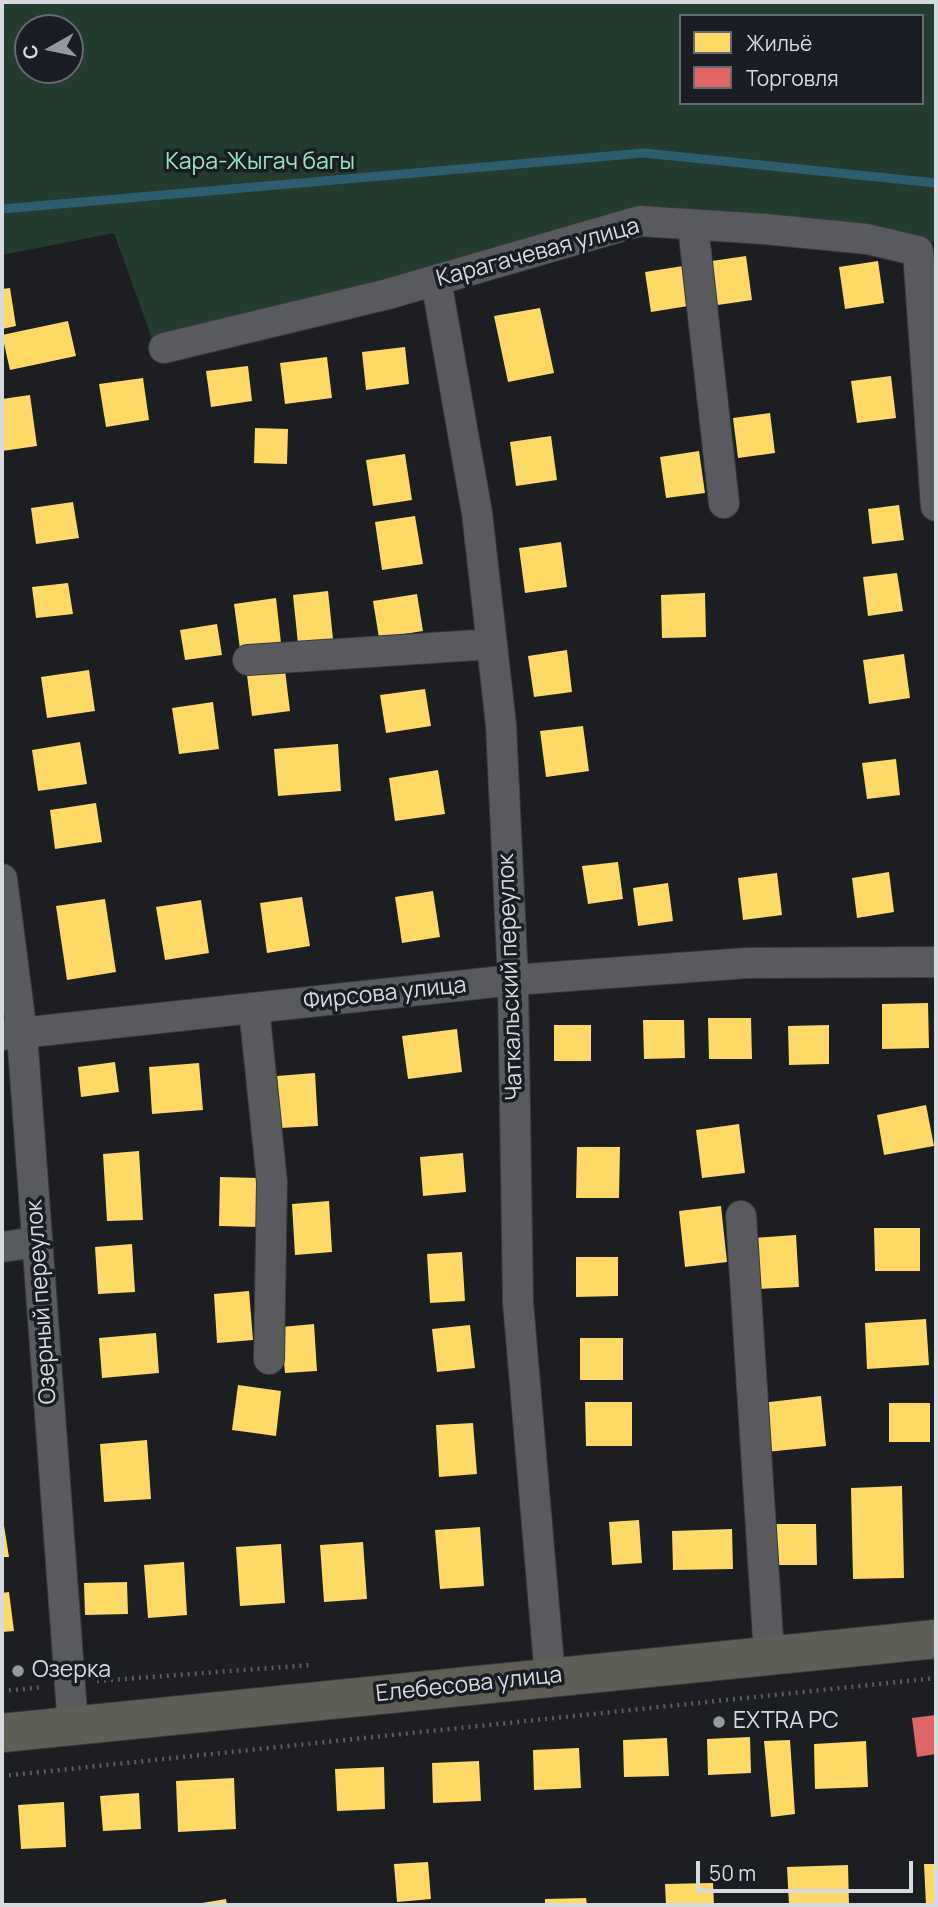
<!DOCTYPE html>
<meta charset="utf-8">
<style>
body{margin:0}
#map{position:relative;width:938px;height:1907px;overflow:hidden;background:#1c1e22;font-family:Manrope,sans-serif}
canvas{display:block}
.frame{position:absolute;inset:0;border:4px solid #d7dadf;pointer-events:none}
.legend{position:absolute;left:679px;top:14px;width:245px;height:91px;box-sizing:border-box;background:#1a1d24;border:2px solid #66696f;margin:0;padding:9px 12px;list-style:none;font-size:21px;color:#d7dadf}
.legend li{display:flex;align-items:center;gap:14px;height:35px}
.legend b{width:35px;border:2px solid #66696f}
.north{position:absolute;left:14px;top:14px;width:70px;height:70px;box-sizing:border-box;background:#1a1d24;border:2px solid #66696f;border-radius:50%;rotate:261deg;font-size:19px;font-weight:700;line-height:28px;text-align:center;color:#d7dadf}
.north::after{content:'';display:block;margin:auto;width:24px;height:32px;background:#96989d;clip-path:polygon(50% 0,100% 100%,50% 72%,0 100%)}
.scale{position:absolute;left:696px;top:1861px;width:217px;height:32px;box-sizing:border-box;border:4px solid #d7dadf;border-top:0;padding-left:9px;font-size:21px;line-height:24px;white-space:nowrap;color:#d7dadf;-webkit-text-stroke:5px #1a1d24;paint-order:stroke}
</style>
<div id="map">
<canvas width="938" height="1907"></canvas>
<div class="frame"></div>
<ul class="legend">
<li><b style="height:19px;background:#ffd966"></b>Жильё</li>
<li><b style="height:19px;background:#e06666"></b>Торговля</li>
</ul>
<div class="north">С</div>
<div class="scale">50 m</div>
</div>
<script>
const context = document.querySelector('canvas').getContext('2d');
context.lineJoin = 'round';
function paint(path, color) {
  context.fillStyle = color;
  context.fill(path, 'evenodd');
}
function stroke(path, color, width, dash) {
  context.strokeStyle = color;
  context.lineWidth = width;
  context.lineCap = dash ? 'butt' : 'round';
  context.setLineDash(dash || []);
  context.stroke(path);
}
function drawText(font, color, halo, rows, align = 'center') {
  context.font = font + ' Manrope,sans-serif';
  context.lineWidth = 7;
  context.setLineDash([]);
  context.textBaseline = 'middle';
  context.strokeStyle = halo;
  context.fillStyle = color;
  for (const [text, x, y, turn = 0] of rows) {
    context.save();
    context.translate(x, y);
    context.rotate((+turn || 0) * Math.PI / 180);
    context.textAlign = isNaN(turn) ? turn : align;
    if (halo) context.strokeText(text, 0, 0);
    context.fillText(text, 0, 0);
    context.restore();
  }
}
paint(new Path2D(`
 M2 2H936V242L837 238 640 221 158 355 114 233 2 255ZM681 16H922V103H681ZM28 28H70V70H28Z`), '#233c2f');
paint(new Path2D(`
 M746 256 752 300 711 306 705 262Z
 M878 261 884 303 845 309 839 267Z
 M683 266 688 306 651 312 645 272Z
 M10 288 16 326 2 329V289Z
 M540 308 554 373 508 382 494 316Z
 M68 321 76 356 10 370 2 335Z
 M405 347 409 384 366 390 362 352Z
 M327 357 332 398 285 404 280 363Z
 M248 366 252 401 211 407 206 371Z
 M891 376 896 418 857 423 851 381Z
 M143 378 149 420 106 427 99 384Z
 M30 395 37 446 2 451V399Z
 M770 413 775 453 738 458 733 418Z
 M255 428 288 429 287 464 254 463Z
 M551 436 557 480 516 486 510 442Z
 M699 451 705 493 666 498 660 457Z
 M405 454 412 500 373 506 366 460Z
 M73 502 79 538 36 544 31 508Z
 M899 505 904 540 872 544 868 509Z
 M415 516 423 564 382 570 375 522Z
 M561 542 567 587 525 593 519 548Z
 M897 573 903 611 868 616 863 577Z
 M68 583 73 614 36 618 32 587Z
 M328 591 333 639 298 644 293 595Z
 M705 593 706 637 662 638 661 595Z
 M417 594 423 631 379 638 373 601Z
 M276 598 281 643 240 649 234 604Z
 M217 624 222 655 185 660 180 630Z
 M567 650 572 692 534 697 528 656Z
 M904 654 910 698 869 704 863 660Z
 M89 670 95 711 47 718 41 677Z
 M285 670 290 711 252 716 247 675Z
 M425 689 431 726 386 733 380 695Z
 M213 702 219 749 179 754 172 708Z
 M583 726 589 771 546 777 540 731Z
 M80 742 87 784 38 791 32 750Z
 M338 744 341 791 278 796 274 749Z
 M896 759 900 795 867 799 862 763Z
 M438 770 445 814 395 821 389 778Z
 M96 803 102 842 55 849 50 810Z
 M618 862 623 899 588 904 582 866Z
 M889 872 894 912 857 918 852 878Z
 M777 873 782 915 743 920 738 878Z
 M668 883 673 921 638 926 633 888Z
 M433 891 440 937 402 943 395 897Z
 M302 897 310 946 267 953 260 903Z
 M105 899 116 972 67 980 56 906Z
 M201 900 209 953 165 960 156 907Z
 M928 1003 929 1048 882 1049V1004Z
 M708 1018H751L752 1059H709Z
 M643 1020H684L685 1058 644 1059Z
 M554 1025H591V1061H554Z
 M829 1025V1064L789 1065 788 1026Z
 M457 1029 462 1072 408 1079 402 1036Z
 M115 1062 119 1092 81 1097 78 1067Z
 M199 1063 203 1110 152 1114 149 1067Z
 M315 1073 318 1126 280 1128 277 1076Z
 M926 1105 934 1146 884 1155 877 1115Z
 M739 1124 745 1173 702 1178 696 1130Z
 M577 1147H620L619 1198H576Z
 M139 1151 143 1220 107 1221 103 1154Z
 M463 1153 466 1192 423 1196 420 1157Z
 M220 1177 259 1178 258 1227 219 1226Z
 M329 1201 332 1252 295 1255 292 1204Z
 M721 1206 727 1262 685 1267 679 1211Z
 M874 1228H920V1271H875Z
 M796 1235 799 1287 757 1289 753 1238Z
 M132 1244 135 1292 98 1294 95 1247Z
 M462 1252 465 1301 430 1303 427 1254Z
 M576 1257H618V1296L576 1297Z
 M249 1291 253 1340 217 1343 214 1294Z
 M926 1319 929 1365 867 1369 865 1323Z
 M314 1324 317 1371 285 1373 281 1327Z
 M470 1325 475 1368 437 1372 432 1329Z
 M156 1333 159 1373 102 1378 99 1338Z
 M580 1338H623V1380H580Z
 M238 1385 281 1391 276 1436 232 1430Z
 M821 1396 826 1446 766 1452 761 1403Z
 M585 1402H632V1446H586Z
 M889 1403H930V1442H889Z
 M473 1423 477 1474 439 1477 436 1425Z
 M147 1440 151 1499 104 1502 100 1444Z
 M902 1486 904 1578 853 1579 851 1488Z
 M2 1513 9 1557H2Z
 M639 1520 642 1563 612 1565 609 1522Z
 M773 1524H816L817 1565H774Z
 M480 1527 484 1586 440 1589 435 1530Z
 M732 1529 733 1569 673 1570 672 1531Z
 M363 1542 367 1599 324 1602 320 1545Z
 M281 1544 285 1603 240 1606 236 1547Z
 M184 1562 187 1615 148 1618 144 1565Z
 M127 1582 128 1614 85 1615 84 1583Z
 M9 1592 14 1631 2 1632V1593Z
 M750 1737 751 1773 708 1775 707 1739Z
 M667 1738 669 1776 624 1777 623 1740Z
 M790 1740 795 1814 771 1817 764 1741Z
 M866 1741 868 1787 815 1789 814 1744Z
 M579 1748 581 1788 534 1790 533 1750Z
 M479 1761 481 1801 433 1803 432 1763Z
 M384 1767 385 1809 337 1811 335 1769Z
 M234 1778 236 1829 178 1832 176 1781Z
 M139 1793 141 1829 103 1831 100 1796Z
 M64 1802 66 1847 21 1849 18 1805Z
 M428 1862 431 1899 397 1902 394 1864Z
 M924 1864H936V1905H926Z
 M848 1865 849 1905H789L787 1867Z
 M713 1883 714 1905H666L665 1884Z
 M586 1898 587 1905H545V1899Z
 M226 1899 227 1905H196V1904Z`), '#ffd966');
paint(new Path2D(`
 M936 1715V1754L917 1757 912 1718Z`), '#e06666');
stroke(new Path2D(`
 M2 209 644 153 936 183`), '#2b5e71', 9);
const street = new Path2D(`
 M693 226 724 503
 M436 280 477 513 501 725 513 980 518 1302 550 1677
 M164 348 388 294 640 221 765 229 867 239 918 251 936 506
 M248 660 492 644
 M2 879 22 1034 73 1726
 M254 1008 272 1182 269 1359
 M2 1035 513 980 747 963 936 962
 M741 1216 769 1654
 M2 1247 37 1242`);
const primary = new Path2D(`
 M2 1733 936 1639`);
stroke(street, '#393a3d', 32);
stroke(primary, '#393a3d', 40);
stroke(new Path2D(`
 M97 1681 311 1665
 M2 1691 43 1687
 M2 1776 936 1678`), '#5b5c5e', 4.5, [2, 5]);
stroke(street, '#585a5d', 30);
stroke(primary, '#5e5d56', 38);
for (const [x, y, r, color] of [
 [18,1671,7,"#96989d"],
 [719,1722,7,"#96989d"]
]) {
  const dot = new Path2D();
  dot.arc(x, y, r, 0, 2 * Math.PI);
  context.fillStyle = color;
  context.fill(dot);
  stroke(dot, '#1a1d24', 2.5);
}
drawText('23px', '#99e6bb', '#1a1d24', [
 ["Кара-Жыгач багы",260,163]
]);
drawText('23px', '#d7dadf', '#1a1d24', [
 ["Карагачевая улица",538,253,-15],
 ["Чаткальский переулок",511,977,-92],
 ["Фирсова улица",385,994,-6],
 ["Озерный переулок",42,1302,-94],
 ["Елебесова улица",469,1685,-6]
]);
drawText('23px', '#d7dadf', '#1a1d24', [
 ["Озерка",32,1671],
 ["EXTRA PC",733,1722]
], 'left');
</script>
